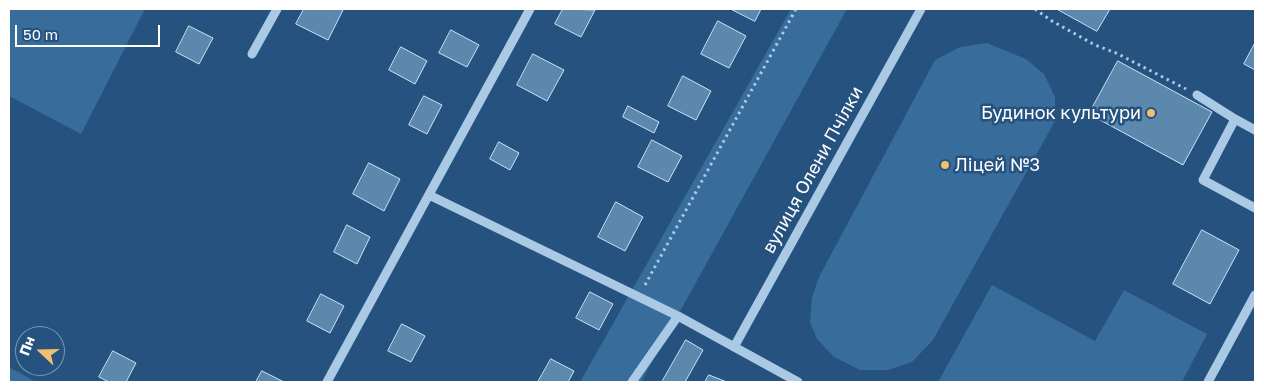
<!DOCTYPE html>
<meta charset="utf-8">
<style>
body{margin:0}
#map{position:relative;width:1264px;height:391px;overflow:hidden;background:#25527e;font-family:"Golos Text",sans-serif}
canvas{display:block}
.frame{position:absolute;inset:0;border:10px solid #fff;pointer-events:none}
.north{position:absolute;left:15px;top:326px;width:50px;height:50px;box-sizing:border-box;background:#25527e;border:1px solid #7c97b2;border-radius:50%;rotate:291deg;font-size:14px;font-weight:700;line-height:20px;text-align:center;color:#fff}
.north::after{content:'';display:block;margin:auto;width:18px;height:22px;background:#efc06e;clip-path:polygon(50% 0,100% 100%,50% 72%,0 100%)}
.scale{position:absolute;left:15px;top:25px;width:145px;height:22px;box-sizing:border-box;border:2px solid #fff;border-top:0;padding-left:6px;font-size:15px;line-height:18px;white-space:nowrap;color:#fff;-webkit-text-stroke:4px #25527e;paint-order:stroke}
</style>
<div id="map">
<canvas width="1264" height="391"></canvas>
<div class="frame"></div>
<div class="north">Пн</div>
<div class="scale">50 m</div>
</div>
<script>
const context = document.querySelector('canvas').getContext('2d');
context.lineJoin = 'round';
function paint(path, color) {
  context.fillStyle = color;
  context.fill(path, 'evenodd');
}
function stroke(path, color, width, dash) {
  context.strokeStyle = color;
  context.lineWidth = width;
  context.lineCap = dash ? 'butt' : 'round';
  context.setLineDash(dash || []);
  context.stroke(path);
}
function drawText(font, color, halo, rows, align = 'center') {
  context.font = font + ' "Golos Text",sans-serif';
  context.lineWidth = 5;
  context.setLineDash([]);
  context.textBaseline = 'middle';
  context.strokeStyle = halo;
  context.fillStyle = color;
  for (const [text, x, y, turn = 0] of rows) {
    context.save();
    context.translate(x, y);
    context.rotate((+turn || 0) * Math.PI / 180);
    context.textAlign = isNaN(turn) ? turn : align;
    if (halo) context.strokeText(text, 0, 0);
    context.fillText(text, 0, 0);
    context.restore();
  }
}
paint(new Path2D(`
 M9 9H145L81 134 9 96Z
 M791 9H847L641 382H580Z
 M987 43 1026 59 1044 74 1055 97V121L933 340 912 362 888 370H860L834 357 817 339 810 322 812 297 819 277 935 60 960 47Z
 M992 285 1095 341 1124 290 1207 334 1182 382H938Z
 M9 367 36 382H9Z`), '#386c9b');
const building = new Path2D(`
 M304 9H341L343 10 328 40 296 24Z
 M563 9 595 10 581 37 555 24Z
 M731 9H761L755 21Z
 M1057 9H1110L1097 31Z
 M718 21 746 36 729 68 701 54Z
 M189 26 213 38 199 64 176 52Z
 M451 30 479 45 467 67 439 53Z
 M1255 43V70L1244 64Z
 M401 47 427 61 415 84 389 70Z
 M533 54 564 70 547 101 517 85Z
 M1118 61 1212 112 1183 165 1089 114Z
 M683 76 711 91 696 120 668 106Z
 M424 96 442 105 427 134 409 125Z
 M628 106 659 122 654 133 623 117Z
 M652 140 682 156 668 182 638 167Z
 M499 142 519 153 510 170 490 159Z
 M369 163 400 179 384 211 353 194Z
 M616 202 643 217 625 251 598 237Z
 M347 225 370 237 357 264 334 252Z
 M1202 230 1239 250 1210 304 1173 284Z
 M590 292 613 304 599 330 576 318Z
 M321 294 344 306 330 333 307 321Z
 M402 324 425 336 411 362 388 351Z
 M686 340 703 350 685 382H662Z
 M113 351 136 363 126 382H109L99 377Z
 M551 359 574 371 568 382H538Z
 M262 371 284 382H256Z
 M709 375 727 382H705Z`);
paint(building, '#5d88ae');
stroke(building, '#cde2f4', 1);
stroke(new Path2D(`
 M1035 9 1052 21 1095 45 1116 53 1186 89
 M645 285 796 9`), '#aac9e5', 3, [2.5, 4]);
stroke(new Path2D(`
 M252 54 277 9
 M1197 95 1235 119
 M1255 130 1235 119 1203 180 1255 208
 M429 195 678 316 798 382
 M734 347 921 9
 M327 382 530 9
 M632 382 678 316
 M1208 382 1255 295`), '#aac9e5', 9);
for (const [x, y, r, color] of [
 [1151,113,5,"#efc06e"],
 [945,165,5,"#efc06e"]
]) {
  const dot = new Path2D();
  dot.arc(x, y, r, 0, 2 * Math.PI);
  context.fillStyle = color;
  context.fill(dot);
  stroke(dot, '#25527e', 2);
}
drawText('18px', '#fff', '#25527e', [
 ["Будинок культури",1141,113],
 ["Ліцей №3",955,165,"left"]
], 'right');
drawText('18px', '#fff', '#25527e', [
 ["вулиця Олени Пчілки",813,170,-61]
]);
</script>
